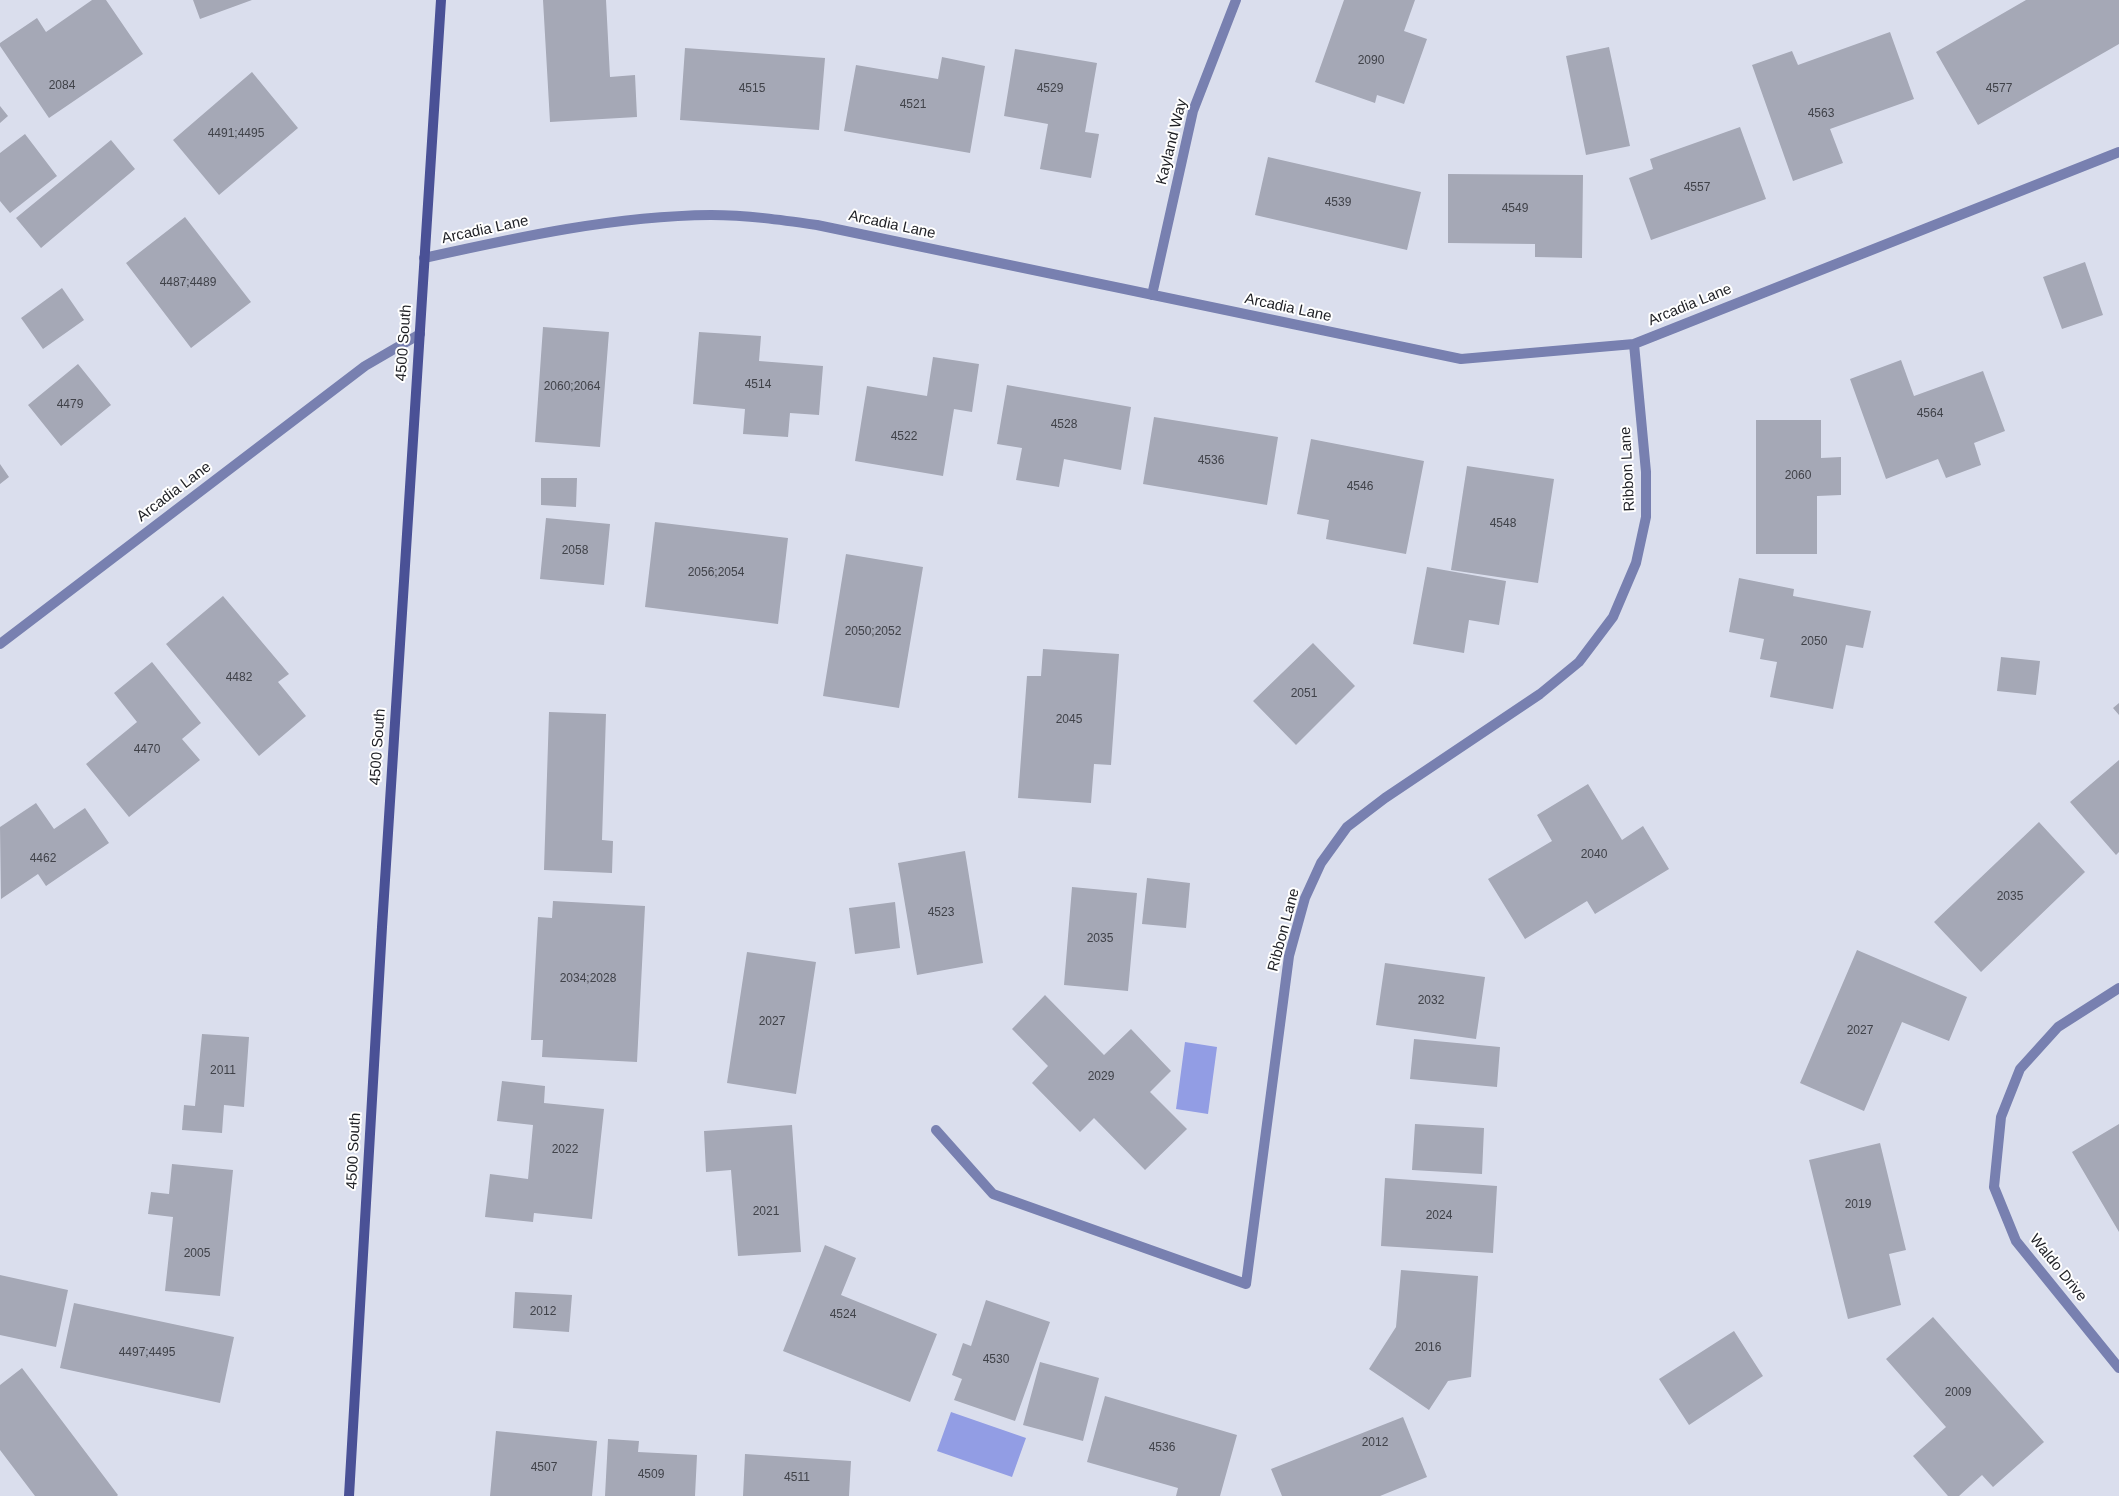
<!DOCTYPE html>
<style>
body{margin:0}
canvas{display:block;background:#dadeed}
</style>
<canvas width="2119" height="1496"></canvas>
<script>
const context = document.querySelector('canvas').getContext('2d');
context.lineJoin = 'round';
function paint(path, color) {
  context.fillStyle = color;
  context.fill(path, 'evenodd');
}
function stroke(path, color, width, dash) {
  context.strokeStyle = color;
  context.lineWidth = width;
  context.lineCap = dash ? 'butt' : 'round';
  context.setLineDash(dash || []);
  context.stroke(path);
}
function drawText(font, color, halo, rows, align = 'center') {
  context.font = font + ' Arial,sans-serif';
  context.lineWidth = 4;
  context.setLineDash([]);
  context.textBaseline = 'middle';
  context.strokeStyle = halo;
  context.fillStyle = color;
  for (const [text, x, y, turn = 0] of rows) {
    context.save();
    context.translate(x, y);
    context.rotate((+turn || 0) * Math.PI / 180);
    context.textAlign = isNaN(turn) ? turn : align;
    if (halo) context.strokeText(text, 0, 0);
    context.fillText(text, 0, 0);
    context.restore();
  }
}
paint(new Path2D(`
 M1185 1042 1217 1047 1208 1114 1176 1109Z
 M951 1412 1026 1438 1012 1477 937 1451Z`), '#929de4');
paint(new Path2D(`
 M92 0H106L143 54 49 118 0 46V43L37 18 46 32Z
 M193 0H252L200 19Z
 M543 0H606L610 77 635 75 637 117 550 122Z
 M1344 0H1415L1404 31 1427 39 1404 104 1377 95 1375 103 1315 82Z
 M2026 0H2119V44L1978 125 1936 52Z
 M1890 32 1914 99 1830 129 1843 163 1793 181 1752 65 1792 51 1798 65Z
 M1609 47 1630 146 1586 155 1566 56Z
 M685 48 825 58 819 130 680 120Z
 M1015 49 1097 63 1085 132 1099 134 1091 178 1040 169 1048 124 1004 116Z
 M942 57 985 66 970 153 844 131 856 65 938 79Z
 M252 72 298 128 219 195 173 140Z
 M0 106 8 116 0 123Z
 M1740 127 1766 199 1651 240 1629 178 1653 169 1650 159Z
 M25 134 57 176 10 213 0 201V153Z
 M111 140 135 169 41 248 16 218Z
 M1268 157 1421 192 1407 250 1255 215Z
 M1448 174 1583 175 1582 258 1535 257V244L1448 243Z
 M185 217 251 302 191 348 126 263Z
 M2085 262 2103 315 2062 329 2043 277Z
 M62 288 84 320 43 349 21 318Z
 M543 327 609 332 600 447 535 442Z
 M699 332 761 336 759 361 823 366 819 415 790 413 788 437 743 434 745 409 693 404Z
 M933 357 979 364 972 412 954 409 943 476 855 461 867 386 927 396Z
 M1901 360 1914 396 1983 371 2005 431 1974 443 1981 465 1946 478 1938 459 1886 479 1850 379Z
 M78 364 111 405 61 446 28 405Z
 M1007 385 1131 407 1121 470 1064 459 1059 487 1016 480 1022 448 997 444Z
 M1154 417 1278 437 1267 505 1143 484Z
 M1756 420H1821V458L1841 457V495L1817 496V554H1756Z
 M1311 439 1424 461 1406 554 1326 539 1329 520 1297 514Z
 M0 464 9 477 0 484Z
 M1467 466 1554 479 1538 583 1451 570Z
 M541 478H577L576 507 541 505Z
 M546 518 610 524 604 585 540 579Z
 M655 522 788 538 778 624 645 607Z
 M846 554 923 567 899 708 823 696Z
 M1427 567 1506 581 1499 625 1469 620 1464 653 1413 644Z
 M1739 578 1794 589 1793 596 1871 611 1863 648 1846 645 1833 709 1770 697 1777 662 1760 659 1764 639 1729 632Z
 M223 596 289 674 278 682 306 716 259 756 166 644Z
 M1313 643 1355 686 1296 745 1253 701Z
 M1043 649 1119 654 1111 765 1094 764 1091 803 1018 798 1027 676H1041Z
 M2001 657 2040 661 2036 695 1997 691Z
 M152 662 201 723 182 739 200 760 129 817 86 764 137 722 114 693Z
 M2119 703V715L2113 708Z
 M549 712 606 714 602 840 613 841 612 873 544 870Z
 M2119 760V852L2116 855 2070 802Z
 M1588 784 1622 840 1643 826 1669 869 1595 914 1587 901 1525 939 1488 879 1552 841 1537 815Z
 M36 803 54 829 85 808 109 843 46 886 38 874 1 899 0 827Z
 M2039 822 2085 872 1981 972 1934 922Z
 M965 851 983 963 917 975 898 863Z
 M1147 878 1190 883 1186 928 1142 924Z
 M1072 887 1137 893 1128 991 1064 985Z
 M553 901 645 906 637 1062 542 1057 543 1040H531L538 917 552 918Z
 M895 902 900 948 855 954 849 908Z
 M1857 950 1967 997 1949 1041 1902 1022 1864 1111 1800 1083Z
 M747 952 816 962 796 1094 727 1083Z
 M1385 963 1485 977 1476 1039 1376 1025Z
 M1045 995 1104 1055 1131 1029 1171 1071 1150 1092 1187 1129 1145 1170 1094 1118 1080 1132 1032 1083 1048 1066 1012 1029Z
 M202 1034 249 1037 244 1107 224 1105 222 1133 182 1130 184 1105 195 1106Z
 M1414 1039 1500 1047 1497 1087 1410 1079Z
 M502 1081 545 1086 544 1103 604 1109 592 1219 534 1213 533 1222 485 1217 490 1174 528 1179 533 1125 497 1121Z
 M1415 1124 1484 1128 1482 1174 1412 1170Z
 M2119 1124V1232L2072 1152Z
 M792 1125 801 1252 738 1256 731 1170 706 1172 704 1131Z
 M1880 1143 1906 1250 1889 1254 1901 1305 1848 1319 1809 1160Z
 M172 1164 233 1170 220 1296 165 1291 173 1217 148 1214 151 1192 169 1194Z
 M1385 1178 1497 1186 1493 1253 1381 1246Z
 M825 1245 856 1258 841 1295 937 1334 910 1402 783 1351Z
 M1401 1270 1478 1276 1471 1377 1448 1381 1429 1410 1369 1369 1396 1327Z
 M0 1275 68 1290 56 1347 0 1335Z
 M515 1292 572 1295 569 1332 513 1328Z
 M986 1300 1050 1322 1015 1421 954 1400 962 1379 952 1375 963 1343 971 1346Z
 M74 1303 234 1337 220 1403 60 1368Z
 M1933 1317 2044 1442 1993 1487 1982 1475 1959 1496H1948L1913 1456 1946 1427 1886 1359Z
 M1734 1331 1763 1376 1689 1425 1659 1379Z
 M1040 1362 1099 1378 1083 1441 1023 1425Z
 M22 1368 118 1495 117 1496H35L0 1450V1385Z
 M1105 1396 1237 1435 1220 1496H1176L1178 1488 1087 1462Z
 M1403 1417 1427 1477 1380 1496H1282L1271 1469Z
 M496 1431 597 1441 592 1496H490Z
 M608 1439 639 1441 638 1452 697 1455 695 1496H605Z
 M745 1454 851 1461 849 1496H743Z`), '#a5a8b6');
stroke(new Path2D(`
 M424 258C519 237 614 216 711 215 747 215 782 220 817 225L1461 359 1634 344 2119 152
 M1152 295 1193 111 1236 0
 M0 644 365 366 420 334
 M2119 988 2058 1027 2020 1069 2001 1117 1994 1187 2016 1241 2119 1368
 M936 1130 993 1194 1246 1284 1289 956 1305 898 1321 863 1347 827 1385 798 1540 694 1579 662 1613 617 1636 563 1646 517V472L1634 344`), '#7880b0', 10);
stroke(new Path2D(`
 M349 1496 382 927 441 0`), '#4a5196', 10);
drawText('12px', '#404249', null, [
 ["2090",1371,61],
 ["2084",62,86],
 ["4515",752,89],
 ["4529",1050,89],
 ["4577",1999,89],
 ["4521",913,105],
 ["4563",1821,114],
 ["4491;4495",236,134],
 ["4557",1697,188],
 ["4539",1338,203],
 ["4549",1515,209],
 ["4487;4489",188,283],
 ["4514",758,385],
 ["2060;2064",572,387],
 ["4479",70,405],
 ["4564",1930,414],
 ["4528",1064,425],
 ["4522",904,437],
 ["4536",1211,461],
 ["2060",1798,476],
 ["4546",1360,487],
 ["4548",1503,524],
 ["2058",575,551],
 ["2056;2054",716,573],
 ["2050;2052",873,632],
 ["2050",1814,642],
 ["4482",239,678],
 ["2051",1304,694],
 ["2045",1069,720],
 ["4470",147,750],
 ["2040",1594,855],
 ["4462",43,859],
 ["2035",2010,897],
 ["4523",941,913],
 ["2035",1100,939],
 ["2034;2028",588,979],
 ["2032",1431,1001],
 ["2027",772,1022],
 ["2027",1860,1031],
 ["2011",223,1071],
 ["2029",1101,1077],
 ["2022",565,1150],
 ["2019",1858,1205],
 ["2021",766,1212],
 ["2024",1439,1216],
 ["2005",197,1254],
 ["2012",543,1312],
 ["4524",843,1315],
 ["2016",1428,1348],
 ["4497;4495",147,1353],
 ["4530",996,1360],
 ["2009",1958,1393],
 ["2012",1375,1443],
 ["4536",1162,1448],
 ["4507",544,1468],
 ["4509",651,1475],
 ["4511",797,1478]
]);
drawText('15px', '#1f2025', '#fff', [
 ["Kayland Way",1172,142,-76],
 ["Arcadia Lane",892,225,12],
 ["Arcadia Lane",485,230,-12],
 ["Arcadia Lane",1690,305,-22],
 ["Arcadia Lane",1288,308,12],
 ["4500 South",404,343,-86],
 ["Ribbon Lane",1628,469,-93],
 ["Arcadia Lane",174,492,-37],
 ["4500 South",378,747,-86],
 ["Ribbon Lane",1284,930,-75],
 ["4500 South",354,1151,-87],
 ["Waldo Drive",2058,1268,51]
]);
</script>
